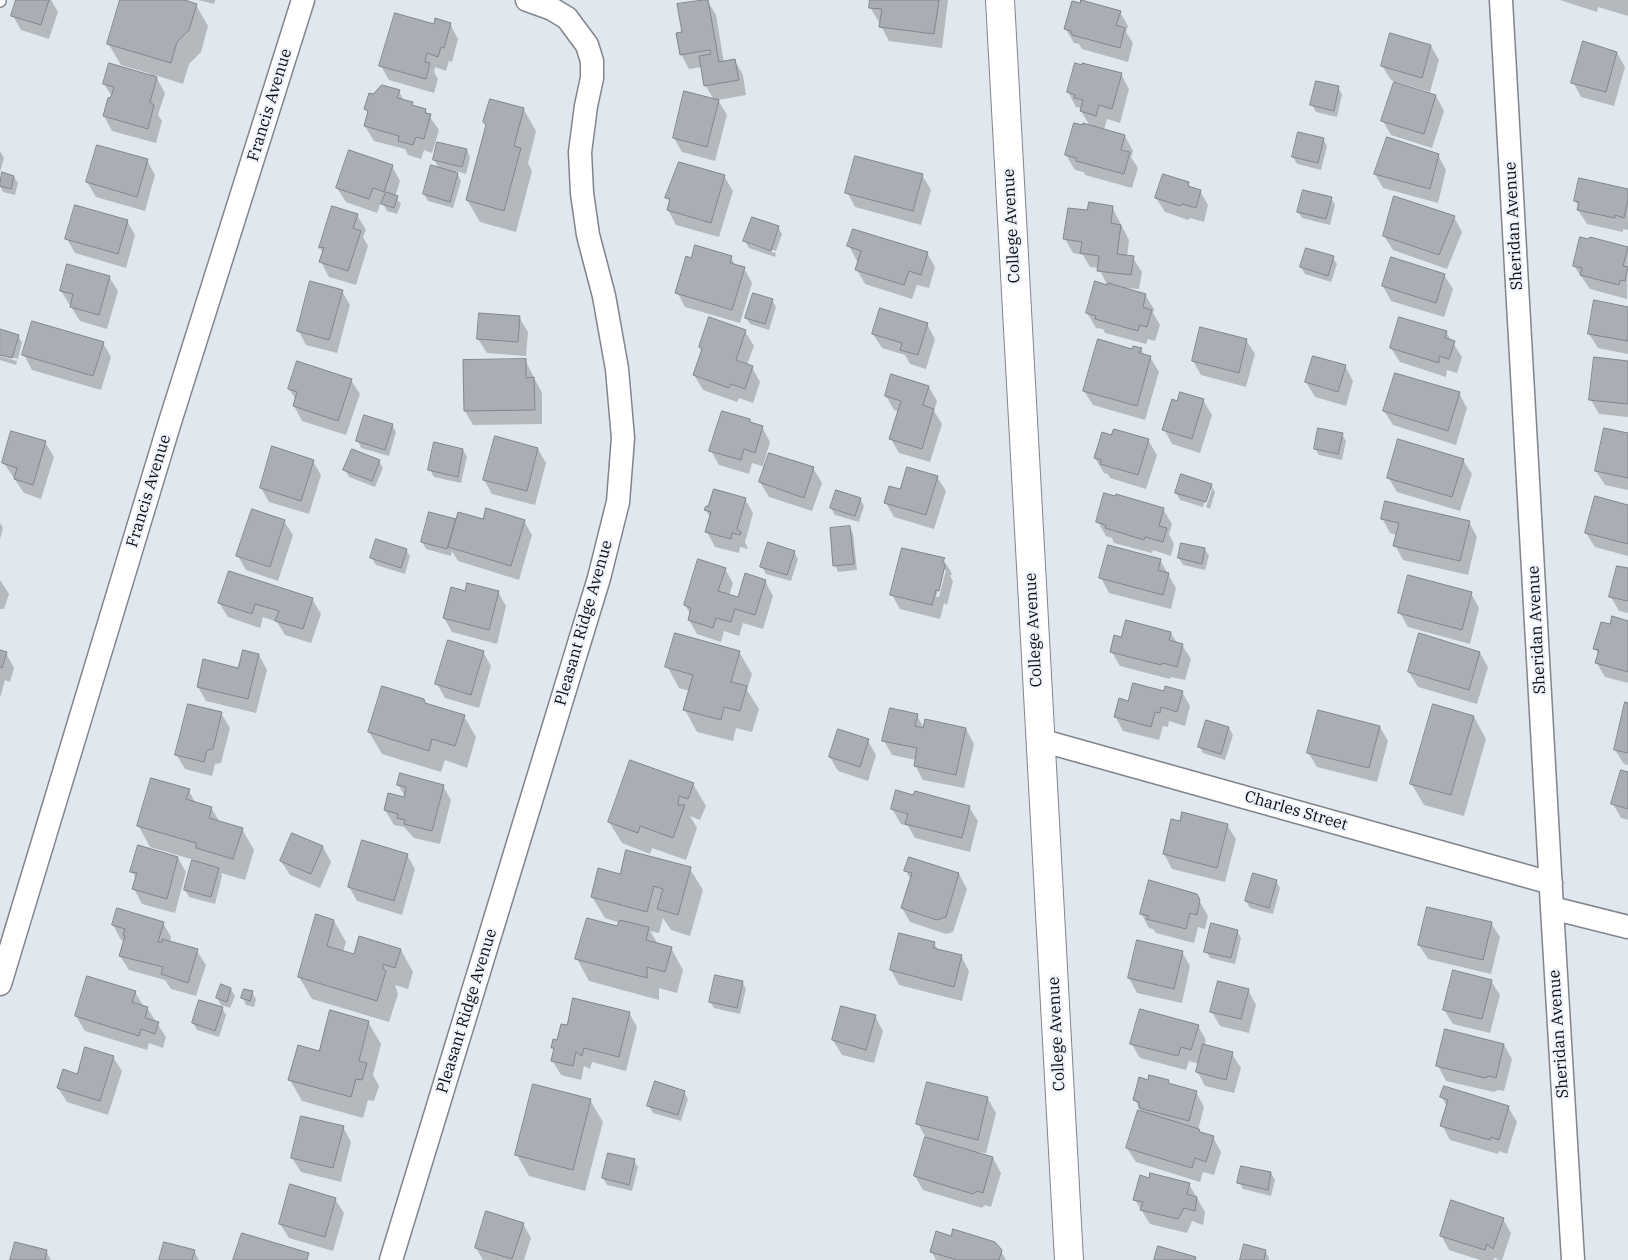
<!DOCTYPE html>
<style>
body{margin:0}
canvas{display:block;background:#e1e7ee}
</style>
<canvas width="1628" height="1260"></canvas>
<script>
const context = document.querySelector('canvas').getContext('2d');
context.lineJoin = 'round';
function paint(path, color) {
  context.fillStyle = color;
  context.fill(path, 'evenodd');
}
function stroke(path, color, width, dash) {
  context.strokeStyle = color;
  context.lineWidth = width;
  context.lineCap = dash ? 'butt' : 'round';
  context.setLineDash(dash || []);
  context.stroke(path);
}
function drawText(font, color, halo, rows, align = 'center') {
  context.font = font + ' "IBM Plex Serif",serif';
  context.lineWidth = 4.5;
  context.setLineDash([]);
  context.textBaseline = 'middle';
  context.strokeStyle = halo;
  context.fillStyle = color;
  for (const [text, x, y, turn = 0] of rows) {
    context.save();
    context.translate(x, y);
    context.rotate((+turn || 0) * Math.PI / 180);
    context.textAlign = isNaN(turn) ? turn : align;
    if (halo) context.strokeText(text, 0, 0);
    context.fillText(text, 0, 0);
    context.restore();
  }
}
paint(new Path2D(`
 M18 0H51L58 12 49 39 21 30 13 16Z
 M121 0H180L196 5 208 26 201 52 189 64 183 84 155 75 165 93 158 115 162 121 156 143 112 131 104 116 113 98 104 84 151 77V74L121 65 108 43Z
 M198 0H215L214 4Z
 M707 0 716 15 724 63 735 61 743 75 746 95 718 100 727 115 715 161 682 152 674 138 714 100 706 86 702 67 689 69 681 54 683 33Z
 M871 0H948L942 48 889 41 881 26V22H879L870 7Z
 M1560 0H1628V16L1598 7 1597 12Z
 M1120 12 1128 26 1126 32 1133 43 1128 62 1082 49 1079 44 1074 43 1065 28Z
 M450 24 458 39 452 62 449 61 446 71 435 67 434 72 438 79 434 93 389 80 381 66 434 26Z
 M1431 46 1439 60 1430 92 1396 82 1395 84 1436 96 1444 111 1432 148 1391 135 1383 121 1395 82 1391 80 1382 66Z
 M1617 53 1625 67 1614 106 1581 97 1573 82Z
 M1121 74 1129 89 1120 123 1107 119 1104 130 1125 136 1133 151 1131 157 1138 168 1132 188 1085 175 1084 172 1075 170 1066 155 1090 126 1081 111 1082 108 1076 107 1068 92Z
 M1338 88 1342 94 1337 117 1316 112 1312 105Z
 M399 91 404 101 412 103 414 107 425 110 439 130 432 153 424 150 421 159 408 155 405 149 374 141 365 126 369 114 366 109Z
 M524 110 536 131 528 163 532 171 516 232 480 222 467 200Z
 M1323 139 1327 146 1321 170 1297 164 1293 157Z
 M467 150 470 157 466 174 456 171 461 181 453 208 428 201 424 194 439 169 434 159Z
 M0 151 4 158 0 172Z
 M1438 155 1446 170 1438 203 1383 188 1375 174Z
 M147 160 155 175 145 211 96 197 87 182Z
 M392 166 400 181 395 197 401 204 397 214 387 211 383 203 381 202 377 213 346 202 337 188Z
 M2 174 14 177 18 183 15 195 3 192 0 186Z
 M922 175 931 190 921 225 855 207 847 192Z
 M724 176 733 191 719 237 676 225 668 210 670 203 667 198Z
 M1188 183 1191 188 1200 191 1208 205 1204 222 1190 218 1188 220 1165 212 1156 198Z
 M1628 191V230L1623 229V232L1587 224 1578 210 1579 207 1575 201Z
 M1331 198 1335 205 1330 225 1302 218 1298 212Z
 M1112 207 1129 240 1127 257 1133 258 1142 272 1139 289 1126 288V289L1145 295 1154 309 1153 313 1160 325 1155 341 1148 339 1146 344 1105 333 1103 329 1096 328 1087 313 1108 287 1099 268 1090 267 1083 255 1073 253 1065 239 1089 212Z
 M357 215 366 230 363 237 368 246 356 285 329 277 321 262 323 253 320 248Z
 M1454 217 1462 232 1447 269 1393 250 1384 236Z
 M127 221 135 235 126 268 75 253 67 239Z
 M778 227 782 234 776 251 749 242V244L776 253 775 257 749 248 745 241Z
 M849 246 927 253 935 267 929 288 917 285 912 299 865 284 857 270 859 261H857Z
 M1628 248 1627 299 1590 289 1574 266Z
 M731 258 736 266 744 268 752 283 740 323 685 307 677 292 692 260Z
 M1333 258 1337 264 1331 282 1305 274 1301 267Z
 M1444 275 1453 289 1444 317 1391 301 1383 286Z
 M109 277 118 291 107 329 80 321 61 291Z
 M342 291 350 305 337 353 306 345 298 330Z
 M772 300 776 307 769 330 750 324 746 318Z
 M1628 308V354L1598 348 1589 334Z
 M519 317 528 332 526 356 487 353 478 339Z
 M927 324 935 339 926 369 910 364 905 355 882 348 873 334Z
 M0 330 18 336 22 342 18 359 0 354Z
 M745 331 754 346 747 365 752 367 760 382 753 403 739 398 737 402 703 390 694 375 703 352 700 347Z
 M1446 332 1462 357 1457 373 1447 370 1446 377 1400 362 1391 348Z
 M1246 340 1255 354 1246 387 1201 375 1193 361Z
 M103 343 111 357 101 390 32 370 24 355Z
 M1141 349 1145 356 1150 357 1159 372 1145 420 1093 405 1084 391 1133 350Z
 M0 356 17 361 16 365 0 360Z
 M525 360 542 393V424L473 425 465 411Z
 M1628 362V417L1599 414 1591 400Z
 M1345 366 1353 381 1346 406 1315 397 1306 382Z
 M351 380 360 394 346 435 302 421 294 406 296 400 289 389Z
 M929 387 937 401 934 411 942 424 930 462 899 453 891 439 899 412 894 410 886 396Z
 M1459 393 1467 408 1456 445 1393 425 1384 411Z
 M1203 400 1212 415 1200 453 1172 444 1164 429 1178 402Z
 M750 420 752 424 762 427 770 442 763 466 813 468 822 483 812 511 769 497 760 482 765 467 752 463 749 474 719 465 711 451Z
 M392 425 396 432 389 456 361 448 358 441Z
 M1342 434 1346 441 1342 460 1319 455 1315 448Z
 M1628 434V490L1605 485 1596 471Z
 M1148 440 1157 455 1146 489 1110 478 1108 474 1104 473 1095 458Z
 M45 442 54 457 41 499 24 493 3 462Z
 M538 449 546 463 535 505 492 494 484 480Z
 M463 450 467 457 461 483 434 477 430 470Z
 M1463 460 1472 474 1460 511 1397 492 1388 477Z
 M313 461 321 475 309 514 269 502 261 488Z
 M379 461 383 468 375 487 349 477 345 470Z
 M937 477 946 491 934 529 894 517 886 503 901 491Z
 M1211 485 1215 492 1210 509 1206 507 1212 489H1209L1203 507 1180 500 1176 493Z
 M745 499 753 513 745 542 748 549 740 547 739 553 715 547 707 532 711 519 706 510Z
 M860 499 864 506 859 522 835 515 831 508Z
 M1628 506V556L1595 547 1586 533Z
 M1163 509 1172 524 1169 534 1174 544 1171 556 1153 550 1152 553 1114 543 1112 538 1106 536 1098 522Z
 M1382 518 1469 522 1477 537 1468 575 1403 560 1395 545 1397 535 1390 533Z
 M455 520 456 523 483 521H524L532 535 519 580 458 561 452 551 451 556 426 549 422 542Z
 M284 521 293 535 278 581 246 570 238 556Z
 M0 523 3 528 0 539Z
 M850 527 853 534 857 570 838 572 835 565Z
 M1182 544 1205 549 1209 556 1205 570 1183 565 1179 558Z
 M903 549 944 560 952 574 950 576 953 581 947 605 944 603 940 619 900 609 892 595ZM943 570H946L939 597H936Z
 M406 550 410 556 405 574 376 565 372 558Z
 M794 552 798 559 791 581 766 574 762 567Z
 M1160 560 1176 588 1171 609 1109 593 1101 578Z
 M725 569 733 583 729 596 738 599 765 581 773 596 763 629 743 623 739 636 724 631 721 642 697 634 689 620 691 615 685 605Z
 M1628 570V613L1619 611 1611 597Z
 M0 580 9 594 4 609H0Z
 M498 592 506 606 497 644 452 632 444 618 466 593Z
 M1471 593 1479 608 1470 644 1408 627 1400 613Z
 M312 599 321 614 311 643 285 635 277 622 263 617 260 628 228 617 219 603Z
 M1628 622V683L1605 677 1596 662 1599 655 1595 649 1611 626Z
 M1171 633 1177 643 1182 645 1191 659 1185 680 1171 677 1170 679 1120 666 1111 651 1122 639Z
 M0 651 6 653 14 668 10 682 5 680 0 698Z
 M483 652 491 666 479 708 445 698 437 684Z
 M739 652 752 674 747 690 759 709 752 732 736 728 733 741 697 732 685 710 690 691 679 688 667 666Z
 M1480 653 1488 667 1477 704 1418 687 1409 672Z
 M259 655 267 670 256 713 206 701 198 687 239 669Z
 M1182 692 1190 706 1185 726 1169 721 1168 727 1163 726 1159 740 1123 731 1115 716 1129 702 1164 693Z
 M426 704 464 716 476 737 467 768 445 760 441 772 382 754 369 732Z
 M1628 704V765L1624 764 1615 750Z
 M221 713 230 728 221 763 215 764 212 776 185 769 176 754Z
 M917 716 924 728 966 729 974 744 964 788 923 780 915 765 916 760 892 755 884 741Z
 M1474 717 1486 739 1464 816 1424 805 1411 783Z
 M1380 727 1388 741 1377 782 1317 767 1308 752Z
 M1229 728 1233 735 1225 760 1203 753 1199 746Z
 M868 741 876 755 868 781 838 771 830 757Z
 M1628 773V820L1621 818 1613 804Z
 M693 784 706 806 700 820 690 816 697 828 686 860 652 848 650 854 622 843 609 822Z
 M398 785 443 786 451 800 440 844 414 838 404 827 394 825 385 810 404 799 405 796Z
 M189 791 196 804 211 808 220 822 242 829 254 850 245 880 221 873 222 876 215 904 189 897 185 890 194 860 150 847 138 825Z
 M914 796 969 807 978 821 970 852 915 838 908 826 901 824 892 809Z
 M1227 825 1236 839 1225 882 1172 869 1164 854Z
 M293 834 323 847 331 862 320 888 290 875 281 861Z
 M407 855 415 869 402 915 357 901 349 887Z
 M178 858 186 872 175 913 142 904 134 889 136 879 132 871Z
 M690 869 703 890 690 936 671 930 663 918 659 933 650 931 658 944 671 948 683 970 677 993 659 988V1000L589 981 577 959 617 928 620 923 605 918 592 897 620 875Z
 M906 871 959 874 967 889 953 932 946 934 910 922 902 908 911 880Z
 M1276 881 1280 888 1273 914 1250 908 1246 901Z
 M1196 895 1208 916 1205 929 1198 927 1194 943 1156 933 1153 929 1149 928 1141 913Z
 M334 921 346 942 343 952 354 955 401 950 413 972 408 989 395 985 398 994 389 1022 312 999 299 977Z
 M163 923 171 937 170 942 197 951 206 965 196 996 171 989 165 980 129 970 120 956 125 941 121 940 113 925Z
 M1491 923 1500 937 1491 974 1428 959 1419 945Z
 M1237 931 1241 938 1235 964 1210 958 1206 951Z
 M934 943 938 950 961 956 969 971 962 1001 899 985 891 970Z
 M1182 952 1190 966 1182 1003 1137 993 1129 978Z
 M1491 981 1500 995 1490 1033 1453 1024 1444 1010Z
 M742 982 746 989 740 1014 714 1008 710 1002Z
 M231 989 235 996 230 1008 221 1005 217 998Z
 M1248 990 1256 1005 1249 1033 1220 1026 1212 1012Z
 M135 992 144 1007 147 1008 166 1037 163 1048 149 1043 147 1050 85 1031 76 1016Z
 M252 992 256 999 254 1007 246 1005 243 998Z
 M222 1008 226 1015 219 1037 197 1030 193 1023Z
 M629 1013 637 1027 626 1071 592 1062 590 1069 584 1066 581 1080 561 1075 552 1060 555 1052 552 1047 567 1027Z
 M875 1016 883 1031 874 1063 842 1055 833 1040Z
 M368 1022 381 1044 373 1075 379 1086 374 1101 368 1100 363 1118 302 1101 290 1080 320 1052Z
 M1198 1026 1206 1040 1204 1046 1232 1054 1241 1068 1234 1093 1205 1086 1197 1071 1199 1064 1189 1061 1186 1070 1140 1058 1131 1043Z
 M1504 1045 1512 1059 1504 1091 1498 1090 1494 1092 1446 1081 1438 1066Z
 M113 1057 122 1071 108 1115 67 1102 58 1088Z
 M1149 1081H1168L1171 1085 1196 1092 1204 1107 1198 1130 1200 1133 1213 1137 1221 1152 1214 1175 1203 1172 1200 1182 1136 1162 1127 1148 1142 1113 1135 1100Z
 M684 1092 688 1099 681 1121 653 1113 649 1106Z
 M1442 1097 1508 1107 1517 1122 1507 1154 1499 1151 1498 1154 1450 1140 1442 1125 1447 1107Z
 M988 1099 996 1113 986 1153 978 1152V1154L993 1158 1001 1173 991 1207 985 1205 982 1208 923 1190 915 1176 926 1138 918 1124Z
 M590 1100 603 1122 585 1191 529 1176 517 1155Z
 M343 1127 351 1142 341 1182 301 1172 292 1158Z
 M634 1161 638 1167 632 1191 607 1185 603 1178Z
 M1271 1173 1275 1180 1271 1196 1243 1189 1239 1182Z
 M1189 1184 1205 1212 1203 1225 1192 1221 1187 1233 1150 1224 1135 1200Z
 M335 1199 344 1213 333 1251 289 1238 280 1224Z
 M1503 1219 1511 1233 1502 1260H1498L1495 1257 1494 1260H1480L1449 1250 1441 1235Z
 M523 1224 531 1238 524 1260H483L476 1248Z
 M46 1251 51 1260H11Z
 M194 1251 199 1260H160Z
 M931 1251H1001L1006 1260H936Z
 M1265 1251 1269 1258V1260H1242Z`), '#0003');
const building = new Path2D(`
 M16 0H49L41 25 11 16Z
 M120 0H185L197 4 189 30 177 42 171 63 107 44Z
 M703 0H708L719 62 735 59 739 80 704 86 699 56 711 54 710 50 680 55 676 33 682 32 677 4Z
 M870 0H939L934 34 879 27 882 9 869 8Z
 M1081 0 1121 11 1116 25 1125 28 1120 48 1072 35 1071 31 1064 29 1072 1 1080 3Z
 M395 13 434 24 435 18 451 23 444 48 441 47 438 57 427 53 425 62 430 63 426 79 379 66Z
 M1390 33 1431 45 1422 78 1381 66Z
 M1583 41 1617 52 1606 92 1571 83Z
 M109 63 157 77 150 102 154 105 148 129 103 116 108 98 111 97 114 87 103 84Z
 M1075 63 1082 65V63L1122 73 1112 109 1099 105 1096 116 1080 111 1083 100 1074 98 1075 95 1067 92Z
 M1316 81 1339 86 1334 111 1310 105Z
 M1394 82 1436 95 1424 134 1381 121Z
 M382 85 400 90 397 98 413 102 412 105 426 109 425 113 431 114 424 139 416 137 413 145 398 141 399 136 364 126 368 111 364 109 369 93 373 94Z
 M684 91 719 100 707 147 673 138Z
 M490 99 524 108 514 146 521 148 504 211 466 200 486 125 483 122Z
 M1074 123 1083 125V123L1125 135 1121 150 1130 152 1124 174 1076 161V158L1065 155Z
 M1298 132 1324 138 1318 163 1292 157Z
 M1387 137 1439 154 1430 189 1374 174Z
 M437 142 467 149 462 167 433 160Z
 M97 145 148 159 137 197 86 182Z
 M349 150 393 165 384 192 373 188 369 199 336 188Z
 M855 156 923 174 913 211 845 193Z
 M679 162 725 175 711 223 667 210 670 199 665 198Z
 M431 165 458 173 450 202 423 194Z
 M2 172 14 176 11 189 0 186Z
 M1163 174 1189 182 1188 186 1201 190 1196 208 1182 204 1180 206 1155 198Z
 M1579 178 1628 189V200L1624 218 1615 215V218L1577 210 1579 202 1574 201Z
 M1303 190 1332 197 1326 219 1297 212Z
 M386 192 398 196 394 208 381 204Z
 M1394 196 1455 216 1439 255 1383 236Z
 M1089 202 1113 206 1111 223 1121 225 1117 254 1134 256 1131 275 1097 271 1099 256 1080 253 1082 242 1063 239 1068 208 1087 210Z
 M75 205 128 220 118 254 65 239Z
 M332 206 358 214 353 228 361 231 348 271 319 262 324 247 319 248Z
 M752 217 779 226 771 251 743 241Z
 M853 229 928 252 921 275 909 271 904 285 855 270 861 251 847 246Z
 M1580 237 1588 239 1590 237 1628 247 1623 266 1628 267 1625 281 1620 280 1619 285 1580 275 1582 268 1573 266Z
 M695 245 732 256 730 263 745 267 732 310 675 293 686 256 691 258Z
 M1306 248 1334 256 1328 276 1300 267Z
 M1391 257 1445 274 1436 303 1382 286Z
 M67 264 110 276 99 315 70 307 73 294 60 291Z
 M310 281 343 290 329 340 297 331Z
 M1095 281 1107 285 1108 283 1146 294 1143 307 1152 310 1147 327 1140 325 1138 331 1095 319 1096 316 1086 313Z
 M753 293 773 299 765 324 745 318Z
 M1594 300 1628 307V341L1588 334Z
 M880 308 928 323 918 355 900 350 902 343 872 334Z
 M479 313 520 316 518 342 477 339Z
 M709 317 746 330 736 360 753 366 745 389 731 384 729 388 693 375 702 349 699 347Z
 M1399 317 1447 331 1445 338 1455 341 1449 359 1439 356V363L1390 348Z
 M32 321 104 342 93 376 22 355Z
 M1200 327 1247 339 1239 373 1192 361Z
 M0 329 19 335 12 358 0 355Z
 M1098 339 1132 349 1133 346 1142 348 1139 353 1151 356 1137 406 1083 391Z
 M1313 356 1346 365 1338 392 1305 382Z
 M1594 357 1628 361V404L1589 400Z
 M526 359V378L534 377 535 410 464 411 463 360Z
 M297 361 352 379 338 421 293 406 297 392 288 389Z
 M1395 373 1460 392 1448 431 1383 411Z
 M891 374 929 386 923 405 934 409 922 449 889 439 901 401 885 396Z
 M1180 392 1204 399 1192 439 1162 430 1172 399 1177 401Z
 M722 411 750 419V422L763 426 755 453 744 449 741 460 709 451Z
 M364 415 393 424 385 450 356 441Z
 M1318 428 1343 433 1338 454 1314 449Z
 M1604 428 1628 433V478L1595 471Z
 M1114 429 1149 439 1138 475 1100 464 1101 460 1094 458 1102 432 1111 435Z
 M11 431 46 441 33 485 14 479 17 468 2 463Z
 M495 436 538 448 527 491 483 480Z
 M1398 439 1464 459 1452 497 1387 478Z
 M434 442 463 449 458 477 428 470Z
 M272 446 314 460 301 501 260 488Z
 M352 449 380 460 372 481 343 470Z
 M769 453 814 467 804 498 759 482Z
 M907 467 938 476 926 515 884 503 889 486 900 489Z
 M1181 474 1212 484 1206 502 1175 493Z
 M714 489 746 498 737 529 741 532 740 535 732 533 731 539 705 532 711 512 704 510 706 506H708Z
 M836 490 861 498 855 516 830 508Z
 M1104 493 1115 496 1116 494 1164 508 1159 526 1167 528 1163 542 1145 537 1144 540 1105 528 1106 525 1096 522Z
 M1595 496 1628 505V544L1585 533Z
 M1385 501 1470 521 1460 561 1393 546 1399 523 1381 519Z
 M486 508 525 520 511 566 448 547 458 512 483 519Z
 M252 509 285 520 270 567 236 556Z
 M429 512 456 519 447 549 421 542Z
 M850 526 854 564 833 566 830 528Z
 M376 539 407 549 401 568 370 558Z
 M768 542 795 551 787 575 760 567Z
 M1181 543 1205 548 1202 564 1178 558Z
 M1108 545 1161 559 1158 570 1169 573 1163 595 1099 578Z
 M902 548 945 558 942 562 945 565 939 591 936 590 932 605 890 595Z
 M698 559 726 568 718 591 738 597 745 573 766 580 755 615 735 609 731 622 716 618 713 628 688 620 691 608 684 605Z
 M1617 566 1628 568V601L1609 597Z
 M229 571 313 598 303 629 275 621 279 611 255 604 252 614 218 603Z
 M1408 575 1472 592 1462 630 1398 613Z
 M467 583 499 591 489 630 443 618 451 587 465 591Z
 M1612 616 1628 621V672L1595 663 1599 650 1593 649 1601 622 1610 624Z
 M1126 620 1171 632 1169 640 1183 644 1177 667 1163 663 1161 665 1110 652 1114 635 1121 637Z
 M675 633 740 651 731 682 747 686 740 711 724 707 721 720 683 710 693 675 665 667Z
 M1419 633 1480 652 1469 690 1408 672Z
 M448 640 484 651 471 695 435 684Z
 M0 650 7 652 2 668 0 667Z
 M243 650 259 654 248 699 197 687 203 659 238 668Z
 M1133 683 1164 691 1165 686 1183 691 1177 712 1161 707 1160 713 1155 712 1151 727 1114 717 1119 698 1128 701Z
 M382 686 424 699 425 703 465 715 455 746 432 739 429 751 368 732Z
 M1625 702 1628 703V753L1614 750Z
 M188 704 222 712 213 749 207 750 204 762 175 755Z
 M1433 704 1474 716 1451 795 1410 784Z
 M890 708 918 714 915 726 923 728 925 719 966 728 956 775 914 766 917 748 882 741Z
 M1318 710 1380 726 1369 768 1307 753Z
 M1206 720 1229 727 1221 754 1198 747Z
 M838 729 869 739 860 767 829 757Z
 M630 760 694 783 688 799 679 796 678 805H685L673 838 640 826 638 833 608 822Z
 M1621 770 1628 772V809L1611 804Z
 M400 773 444 785 432 831 404 824 405 820 397 818 398 814 384 810 388 793 404 797 406 787 397 785Z
 M151 778 190 789 186 799 212 807 209 818 243 828 233 859 196 848V843L137 826Z
 M896 790 913 795 915 791 970 806 962 838 905 824 908 814 891 809Z
 M1182 812 1228 824 1217 868 1163 854 1171 819 1180 821Z
 M292 833 323 846 311 874 280 861Z
 M362 840 408 854 394 901 348 887Z
 M138 845 178 857 167 899 132 889 137 873 130 872Z
 M626 850 691 867 678 915 657 909 663 889 654 886 647 912 591 897 598 868 620 874Z
 M909 857 959 873 946 917 937 920 901 908 912 873 904 871Z
 M192 860 219 868 211 897 184 890Z
 M1253 873 1277 880 1269 908 1245 901Z
 M1149 880 1197 894 1200 900 1197 915 1190 913 1186 929 1146 919 1149 916 1140 914Z
 M1427 907 1492 922 1483 960 1418 945Z
 M117 908 164 922 158 942H162V939L198 949 188 983 161 974 163 967 119 956 125 936 123 935 125 929 112 925Z
 M316 914 334 920 327 946 354 954 359 936 401 949 395 968 383 964V969L386 971 377 1001 298 977Z
 M587 918 617 926 620 920 649 927 646 940 672 947 665 972 647 967V978L575 959Z
 M1211 923 1238 930 1231 958 1204 952Z
 M899 933 935 942 933 948 962 955 954 987 890 970Z
 M1137 940 1183 951 1174 989 1128 978Z
 M1453 970 1492 980 1482 1019 1443 1010Z
 M715 975 743 981 737 1008 709 1002Z
 M87 976 136 991 132 1002 148 1007 145 1018 159 1022 155 1034 141 1029 139 1036 75 1016Z
 M1218 981 1249 989 1241 1019 1210 1012Z
 M221 984 231 988 227 1002 216 998Z
 M244 989 253 991 250 1001 241 998Z
 M573 998 630 1012 619 1057 584 1048 582 1056 576 1052 573 1066 551 1061 554 1048H551L553 1039 557 1040 561 1024 567 1025Z
 M199 1000 223 1007 215 1031 192 1023Z
 M841 1006 876 1015 866 1050 832 1040Z
 M1140 1009 1199 1025 1191 1050 1181 1047 1178 1056 1130 1044Z
 M330 1010 369 1021 359 1061 367 1063 362 1080 356 1079 351 1097 288 1080 298 1045 319 1051Z
 M1445 1029 1504 1044 1496 1078 1490 1076 1485 1078 1436 1066Z
 M1203 1044 1233 1052 1226 1080 1196 1072Z
 M85 1047 114 1056 100 1101 57 1088 63 1069 77 1074Z
 M1149 1075 1169 1080 1168 1083 1197 1091 1189 1121 1139 1108V1102L1133 1100 1139 1077 1148 1080Z
 M655 1081 685 1091 678 1115 647 1106Z
 M927 1082 988 1097 978 1140 916 1124Z
 M533 1084 591 1099 573 1170 515 1155Z
 M1444 1086 1509 1106 1499 1140 1491 1137 1490 1140 1440 1126 1448 1100 1440 1097Z
 M1138 1110 1199 1129 1200 1132 1214 1136 1206 1162 1195 1158 1192 1168 1126 1148Z
 M301 1116 344 1126 333 1168 291 1158Z
 M925 1137 993 1157 983 1193 977 1191 973 1194 914 1176Z
 M608 1153 635 1159 629 1185 602 1178Z
 M1241 1166 1271 1172 1268 1190 1237 1183Z
 M1150 1173 1190 1183 1187 1194 1197 1197 1195 1211 1184 1208 1178 1219 1140 1210 1143 1202 1133 1200 1140 1175 1149 1178Z
 M290 1184 336 1198 325 1237 279 1224Z
 M1451 1200 1504 1218 1493 1249 1487 1244 1485 1250 1440 1236Z
 M486 1211 524 1223 512 1259 475 1248Z
 M953 1229 995 1242 1002 1250 999 1260H957L930 1252 936 1231 951 1236Z
 M242 1233 309 1253 307 1260H233Z
 M15 1242 47 1250 45 1260H10Z
 M164 1242 195 1250 192 1260H159Z
 M1244 1244 1266 1250 1264 1260H1240Z
 M1158 1246 1196 1257 1195 1260H1154Z`);
paint(building, '#a9aeb5');
stroke(building, '#81868d', 1);
const service = new Path2D(`
 M0 1V0`);
const minor = new Path2D(`
 M1501 0 1552 908 1573 1260
 M1040 740 1551 883
 M1552 908 1628 927
 M0 984 169 425 303 0
 M391 1260 599 578 618 502 623 438 617 369 604 296 588 235 582 193 580 152 586 106 592 78V61L587 45 567 18 552 9 527 0`);
const secondary = new Path2D(`
 M1000 0 1069 1260`);
stroke(service, '#80858c', 14);
stroke(minor, '#80858c', 25);
stroke(secondary, '#80858c', 30);
stroke(service, '#fff', 11);
stroke(minor, '#fff', 22);
stroke(secondary, '#fff', 28);
drawText('16px', '#0a0c0e', '#eff4fc', [
 ["Francis Avenue",270,105,-73],
 ["College Avenue",1012,226,-93],
 ["Sheridan Avenue",1514,226,-93],
 ["Francis Avenue",149,491,-73],
 ["Pleasant Ridge Avenue",584,623,-74],
 ["College Avenue",1034,630,-93],
 ["Sheridan Avenue",1537,630,-93],
 ["Charles Street",1296,811,16],
 ["Pleasant Ridge Avenue",467,1011,-73],
 ["College Avenue",1057,1034,-93],
 ["Sheridan Avenue",1559,1034,-94]
]);
</script>
